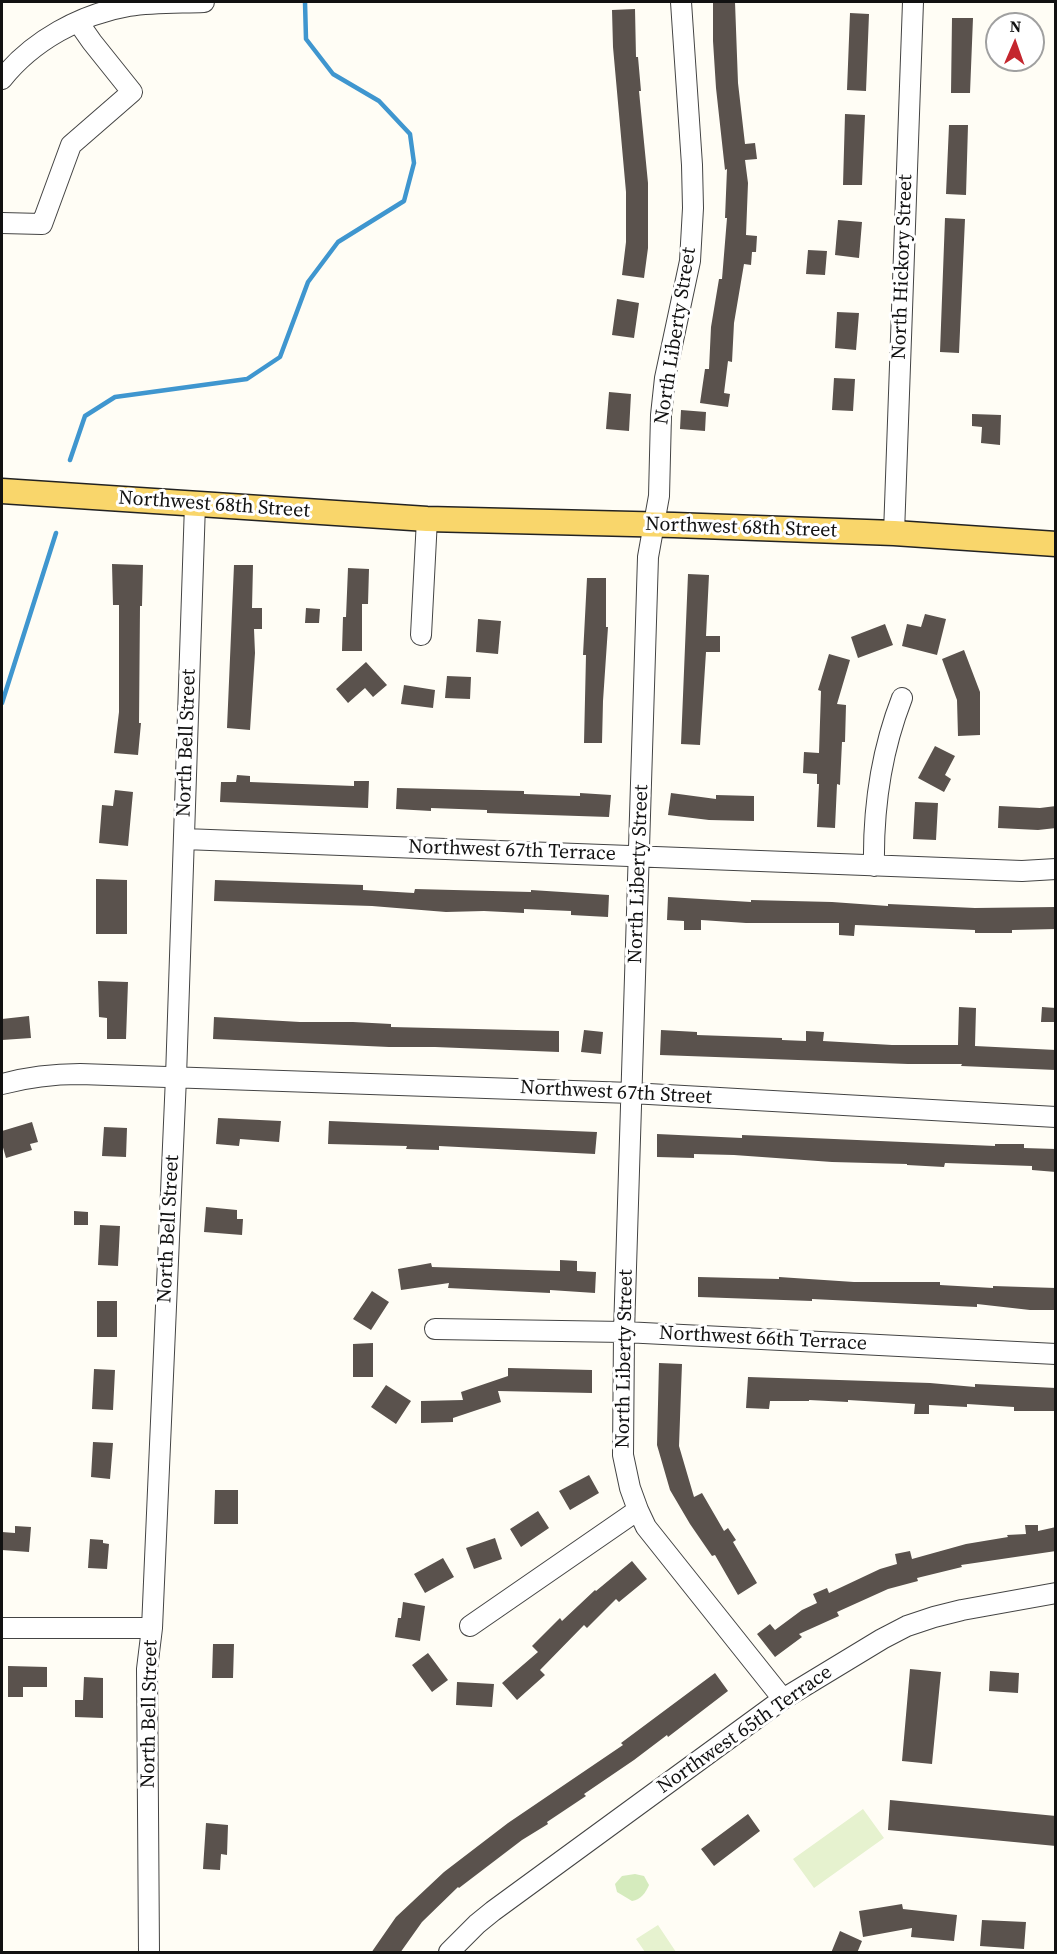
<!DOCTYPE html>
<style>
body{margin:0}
#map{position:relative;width:1057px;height:1954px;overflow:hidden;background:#fffdf5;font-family:"Source Serif 4",serif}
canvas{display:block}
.frame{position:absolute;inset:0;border:3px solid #111;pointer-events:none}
.north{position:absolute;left:985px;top:12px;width:60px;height:60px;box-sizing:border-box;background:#fff;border:2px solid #a0a0a0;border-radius:50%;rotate:2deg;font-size:16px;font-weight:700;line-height:24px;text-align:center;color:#111}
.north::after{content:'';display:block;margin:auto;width:21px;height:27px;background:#c4262e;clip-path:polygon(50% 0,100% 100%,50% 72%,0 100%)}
</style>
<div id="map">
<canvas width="1057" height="1954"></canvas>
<div class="frame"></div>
<div class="north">N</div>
</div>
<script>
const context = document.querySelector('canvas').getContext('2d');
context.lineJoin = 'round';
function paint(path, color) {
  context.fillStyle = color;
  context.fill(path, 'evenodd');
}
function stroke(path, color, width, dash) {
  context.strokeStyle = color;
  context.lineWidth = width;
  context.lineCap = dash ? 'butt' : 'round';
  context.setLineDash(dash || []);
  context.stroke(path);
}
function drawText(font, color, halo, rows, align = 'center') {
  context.font = font + ' "Source Serif 4",serif';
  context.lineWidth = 6;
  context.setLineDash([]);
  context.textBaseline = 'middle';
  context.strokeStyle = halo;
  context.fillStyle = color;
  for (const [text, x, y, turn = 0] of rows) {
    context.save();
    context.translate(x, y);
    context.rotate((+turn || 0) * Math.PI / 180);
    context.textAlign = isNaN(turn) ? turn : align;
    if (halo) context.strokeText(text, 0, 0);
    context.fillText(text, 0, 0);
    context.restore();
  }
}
paint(new Path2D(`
 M635 1874 644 1876 649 1885C646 1892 641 1900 632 1901L617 1892 615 1884 622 1876Z`), '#d5ebbd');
paint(new Path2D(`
 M863 1809 884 1838 814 1888 793 1859Z
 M658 1925 676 1952H645L636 1939Z`), '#e6f2cf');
stroke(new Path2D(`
 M70 460 85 416 115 397 247 379 280 357 308 282 338 242 404 201 414 163 410 134 379 101 333 74 306 39 305 2
 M2 703 56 533`), '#3f96cf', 4.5);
paint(new Path2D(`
 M713 2H735L738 83 745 144 755 143 757 159 745 160 748 183 746 235 757 236 756 252H752L751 265 744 264 734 323 732 362 728 361 724 393 730 394 728 407 700 403 705 369H709L711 327 719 279H722L727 218H725L727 169 725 170 716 88 713 41Z
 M635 9 636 57H638L641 91H639L648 183V248L644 278 622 275 626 242V192L613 47 612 10Z
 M850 13 869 14 866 91 847 90Z
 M952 18H973L970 93H951Z
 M845 114 865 115 862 185H843Z
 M949 125H968L966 195 946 194Z
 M945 218 965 219 959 353 940 352Z
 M838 220 862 222 859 258 835 255Z
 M808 250 827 251 825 275 806 274Z
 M617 299 639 303 634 338 612 335Z
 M837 312 859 313 856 350 835 348Z
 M834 378 855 379 853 411 832 410Z
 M609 392 631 394 629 431 606 429Z
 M681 410 706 412 705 431 680 429Z
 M972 414 1001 415 1000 445 981 443 982 427 972 426Z
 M112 564 143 565 142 606H140L139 723H141L138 755 114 753 119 712V605H113Z
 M234 565H253L252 608H262V629H254L255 653 250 730 227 728Z
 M348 568 369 569 368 604H362V651H342L343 617H346Z
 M688 574 709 575 706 636H720V652H706L700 745 681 744Z
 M587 578H606V627H608L603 701 602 743H584L586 655H583Z
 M306 608 320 609 319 623H305Z
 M925 614 946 619 937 655 902 646 907 624 921 627Z
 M478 619 501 621 498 654 476 652Z
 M885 624 893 645 858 658 851 637Z
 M964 650 980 692V735L958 736 957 700 942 659Z
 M829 654 850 660 837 704 846 705 845 742H842L840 785 837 784 835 828 817 827 819 784H817V774L803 773 804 752 819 753 821 691 818 690Z
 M366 662 387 685 373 697 365 688 348 703 336 689Z
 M447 676 471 677 470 699 445 698Z
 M404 685 435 690 433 708 401 704Z
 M935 746 955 756 945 775 951 779 944 792 918 778Z
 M237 775 250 776V782L354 786V781H369L368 808 220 802 221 782H236Z
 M397 788 524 791V794L580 796V793L611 795 609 817 487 813V810L431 808V811L396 809Z
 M115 790 133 792 128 846 99 843 102 805 113 806Z
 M671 793 716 799V795L754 796V821L709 820 668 815Z
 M915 802 938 803 936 840 913 839Z
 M999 806 1040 808 1056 806V828L1038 830 998 828Z
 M96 879 127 880V934H96Z
 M215 880 363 885V890L414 893 415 889 531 892V890L609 895 608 917 571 915V911L524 909V913L484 911 446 912 372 906 214 901Z
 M668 897 751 902V900L832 902 888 906V904L975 908 1056 907V929L1012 930V933H975V930L855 925 854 936 839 935V923H746L701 920V930H684V921L667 920Z
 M98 981 128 982 126 1039H107V1018L99 1017Z
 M959 1007 976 1008 975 1046 1056 1050V1070L961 1066 962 1064H908L660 1055 661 1030 697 1032V1035L782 1038V1040L806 1041V1031L824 1032 823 1041 892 1045H958Z
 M1042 1007 1056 1008V1022H1041Z
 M29 1016 31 1038 2 1040V1019Z
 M214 1017 300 1022H353L391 1024V1027L559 1031V1052L435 1047H389L213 1039Z
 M584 1030 603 1032 601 1054 581 1052Z
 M218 1118 281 1121 279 1142 240 1139 239 1146 216 1144Z
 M329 1121 597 1132 595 1154 439 1146V1150L406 1149 407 1146 328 1144Z
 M32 1122 38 1142 30 1144 32 1150 6 1158 2 1144V1131Z
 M104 1127 127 1128 126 1157 102 1156Z
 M657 1134 742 1138V1135L995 1146V1144H1024V1148L1056 1149V1172L1032 1170V1166L945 1163 944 1167 907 1165V1164L832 1162 734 1155 694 1154V1158L657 1157Z
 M206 1207 237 1210V1219H243L242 1235 204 1232Z
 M74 1211 88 1212V1225H74Z
 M100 1225 120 1226 118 1266 98 1265Z
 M560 1260 577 1261V1271L596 1272 595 1293 550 1290V1293L448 1288 449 1283 401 1290 398 1269 431 1263 432 1267 560 1271Z
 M698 1277 779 1279V1277L854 1282H940V1285L993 1288V1286L1056 1288V1310H1030L977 1304V1307L812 1299V1301L698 1297Z
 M372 1291 389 1302 371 1330 353 1319Z
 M97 1301H117V1337H97Z
 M373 1343V1377H353V1344Z
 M659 1363 682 1364 679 1446 694 1497 702 1493 724 1531 728 1528 736 1540 733 1542 757 1583 738 1595 715 1555 712 1556 690 1524 670 1490 657 1445Z
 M508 1368 592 1370V1393L498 1391 501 1402 453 1418V1422L421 1423V1401L463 1400 461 1392 508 1376Z
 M94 1369 115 1370 113 1410 92 1409Z
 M748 1377 930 1383 975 1387V1384L1056 1388V1411H1014V1407L967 1404V1407L929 1405V1414H914L915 1404 848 1400V1402L809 1400V1401H770L769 1409 746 1408Z
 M386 1385 411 1401 396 1424 371 1407Z
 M93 1442 113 1443 110 1479 91 1477Z
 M589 1475 599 1493 570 1510 559 1491Z
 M215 1490H238V1524H214Z
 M538 1511 549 1528 521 1547 510 1529Z
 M1025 1525H1038V1531L1056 1527V1551L961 1565 962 1567 917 1578 918 1581 888 1589 837 1612 839 1616 799 1634 802 1637 775 1657 757 1634 770 1624 775 1630 802 1610 817 1603 813 1594 827 1588 829 1593 880 1569 897 1564 895 1554 910 1551 912 1559 966 1544 1008 1537 1007 1535 1026 1534Z
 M15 1526 31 1527 29 1552 2 1550V1532L15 1533Z
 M495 1538 502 1559 474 1569 466 1548Z
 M90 1539 103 1540V1543L109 1544 107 1569 88 1568Z
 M443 1558 454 1577 425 1593 414 1574Z
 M632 1561 647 1579 619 1602 616 1599 587 1628 584 1625 540 1670 545 1675 517 1700 502 1683 538 1652 532 1646 560 1618 562 1621 595 1590 596 1591Z
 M403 1602 425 1606 420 1641 395 1637 398 1618H401Z
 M213 1644H234L233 1678H212Z
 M428 1653 448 1680 432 1692 412 1665Z
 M8 1666 47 1667V1687H23V1697H8Z
 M910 1669 941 1672 932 1764 902 1761Z
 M990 1671 1019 1673 1018 1693 989 1691Z
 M715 1673 728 1691 668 1737 667 1735 634 1760 584 1794 586 1796 547 1822 548 1824 522 1840 459 1888 458 1887 422 1922 400 1953H371L396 1917 444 1872 508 1823 623 1745 621 1743Z
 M84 1677 103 1678V1718L75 1717V1700H83Z
 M457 1682 494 1684 492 1707 456 1705Z
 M890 1800 1056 1816V1846L888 1830Z
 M748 1814 760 1831 714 1866 701 1849Z
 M206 1823 228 1825 227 1855 221 1854 220 1870 203 1869Z
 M902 1904 903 1909 957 1915 954 1941 911 1937 912 1928 863 1937 859 1911Z
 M982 1920 1026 1922 1024 1949 980 1946Z
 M840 1931 862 1941 857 1953H831Z`), '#5a524d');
const minor = new Path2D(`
 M681 2 692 165 693 208 690 261 665 378 661 415 659 496 648 557 624 1332 623 1455 630 1488 638 1510 646 1527 783 1699
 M2 79C32 41 81 14 129 6 153 2 179 3 204 2
 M2 223 42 224 71 145 132 92 92 42 78 22
 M894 533 913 2
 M421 635 427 519
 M184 839 1022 871 1056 869
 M874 866C873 808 881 752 902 698
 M2 1084C28 1077 52 1074 80 1074L631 1093 1056 1117
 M435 1329 624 1332 1056 1354
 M470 1626 638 1510
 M2 1628H152
 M149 1952 147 1669 152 1628 176 1077 195 504
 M449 1952 477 1924 493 1911 783 1699 882 1639 907 1626 934 1617 962 1610 1056 1593`);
const major = new Path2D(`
 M2 491 427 519 674 525 894 533 1056 544`);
stroke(minor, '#444', 22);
stroke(major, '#222', 27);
stroke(minor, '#fff', 20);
stroke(major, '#f9d66b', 24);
drawText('20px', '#111', '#fff', [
 ["North Hickory Street",903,267,-88],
 ["North Liberty Street",676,336,-81],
 ["Northwest 68th Street",214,505,4],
 ["Northwest 68th Street",741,528,2],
 ["North Bell Street",187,743,-88],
 ["Northwest 67th Terrace",512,851,2],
 ["North Liberty Street",639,874,-88],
 ["Northwest 67th Street",616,1093,3],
 ["North Bell Street",169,1229,-87],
 ["Northwest 66th Terrace",763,1339,3],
 ["North Liberty Street",625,1359,-89],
 ["North Bell Street",150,1714,-89],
 ["Northwest 65th Terrace",745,1730,-35]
]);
</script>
